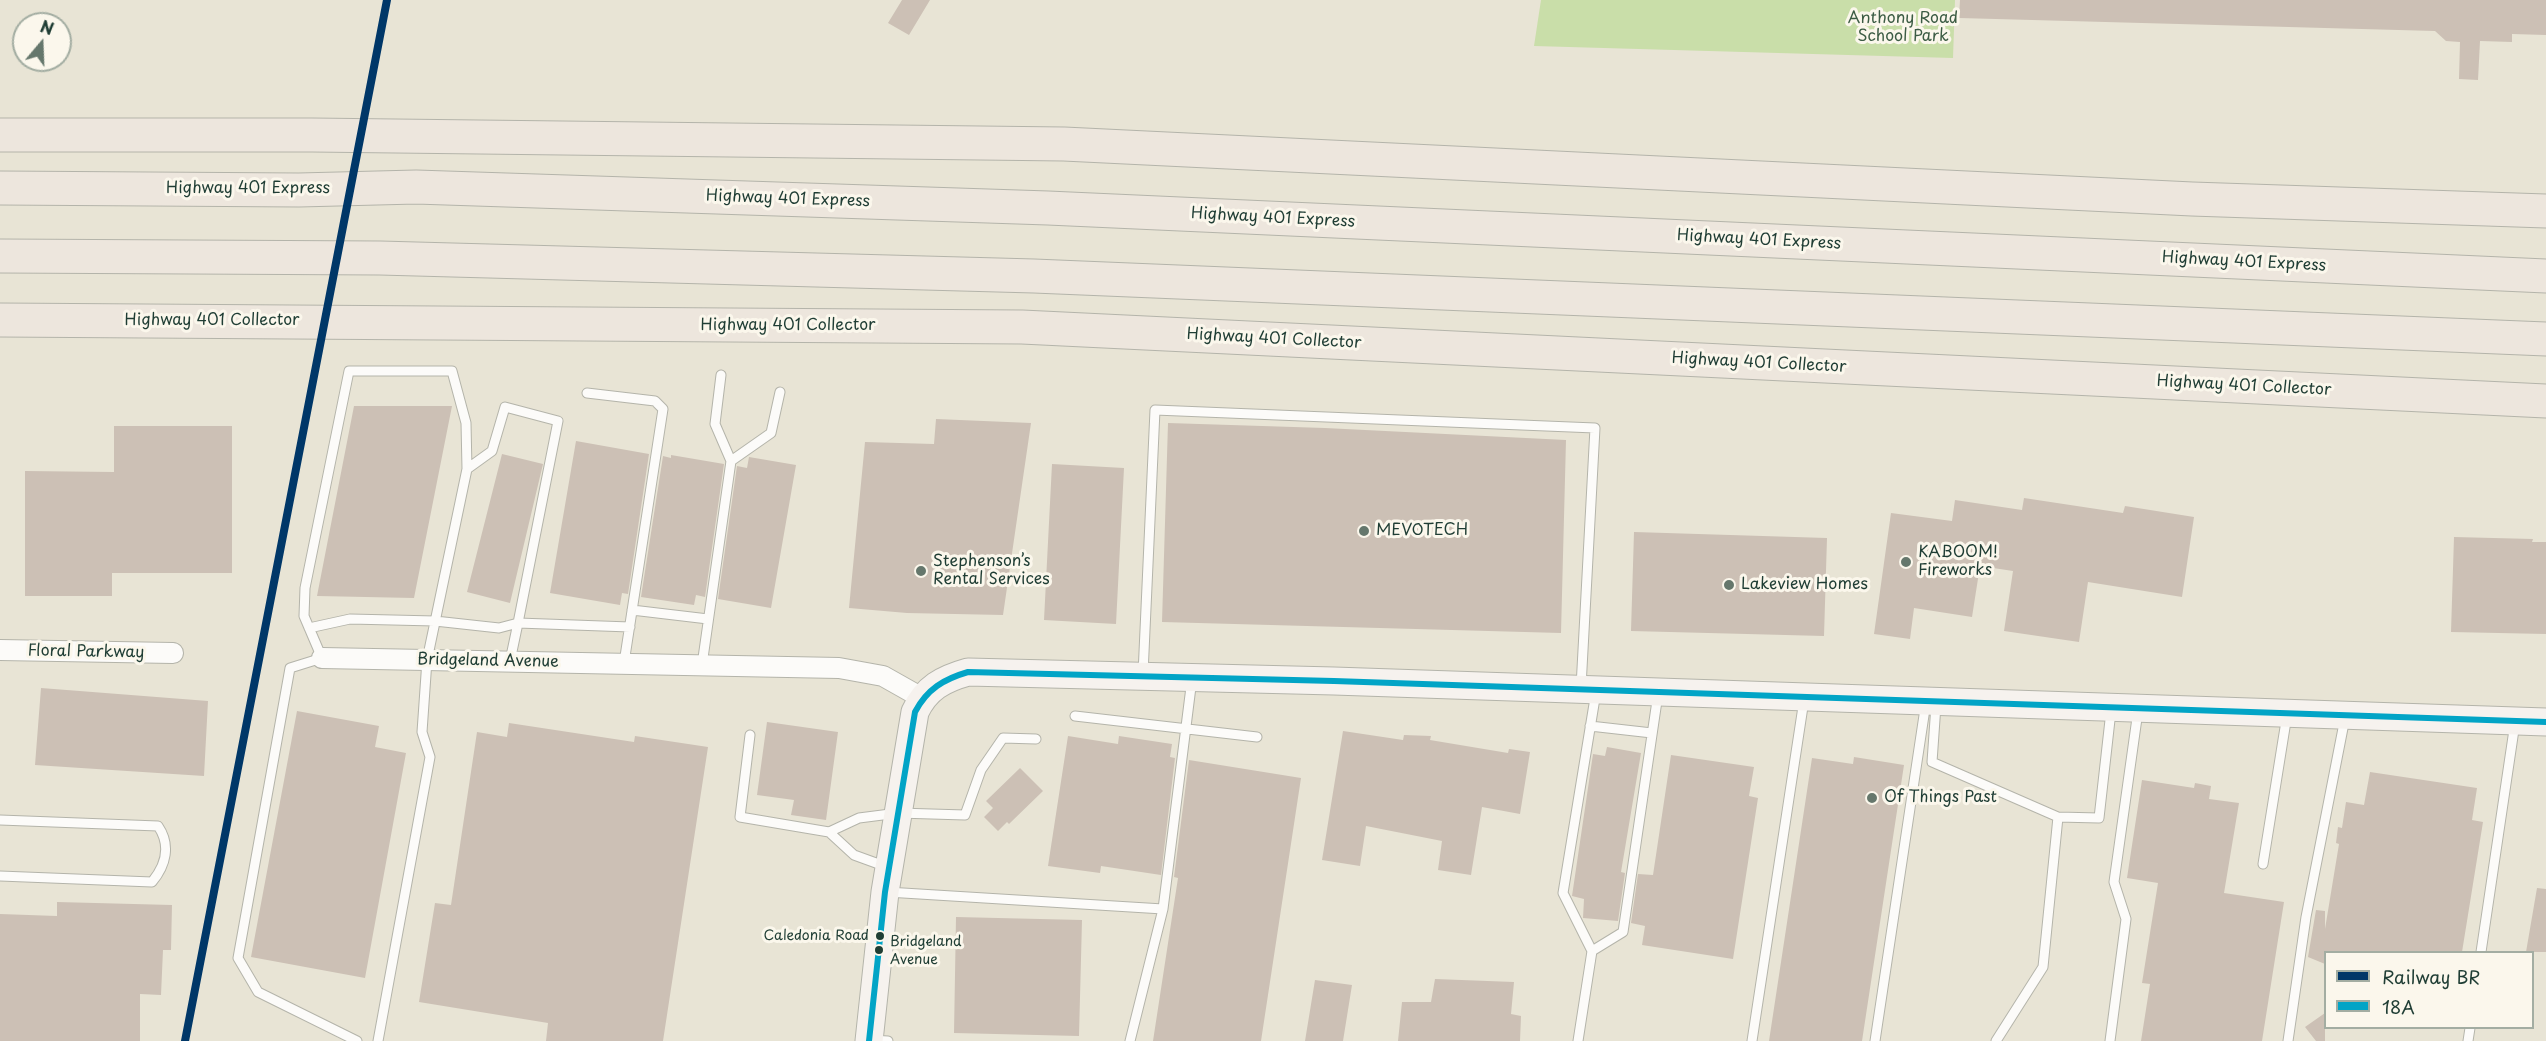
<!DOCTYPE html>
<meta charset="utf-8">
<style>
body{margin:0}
#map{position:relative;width:2546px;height:1041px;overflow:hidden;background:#e8e4d5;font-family:"Playpen Sans",sans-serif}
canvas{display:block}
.legend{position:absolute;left:2324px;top:951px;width:210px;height:78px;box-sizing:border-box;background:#fbf7ec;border:2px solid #a3ada2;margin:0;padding:8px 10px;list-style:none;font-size:18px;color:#1f3d34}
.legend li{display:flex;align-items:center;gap:12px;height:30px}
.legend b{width:30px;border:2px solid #a3ada2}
.north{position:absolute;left:12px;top:12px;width:60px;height:60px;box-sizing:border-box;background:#fbf7ec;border:2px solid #a3ada2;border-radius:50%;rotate:19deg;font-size:16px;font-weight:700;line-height:24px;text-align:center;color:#1f3d34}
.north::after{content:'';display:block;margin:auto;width:21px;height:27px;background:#65776c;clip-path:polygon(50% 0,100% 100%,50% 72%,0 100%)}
</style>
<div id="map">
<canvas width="2546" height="1041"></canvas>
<ul class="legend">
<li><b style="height:8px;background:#003768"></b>Railway BR</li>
<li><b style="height:8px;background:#02a4c6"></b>18A</li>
</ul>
<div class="north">N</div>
</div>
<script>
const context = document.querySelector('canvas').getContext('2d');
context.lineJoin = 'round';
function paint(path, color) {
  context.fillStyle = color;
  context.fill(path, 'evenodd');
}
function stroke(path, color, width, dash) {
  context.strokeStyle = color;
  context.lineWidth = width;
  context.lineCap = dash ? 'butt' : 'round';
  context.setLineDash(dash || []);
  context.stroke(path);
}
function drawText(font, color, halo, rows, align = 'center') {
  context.font = font + ' "Playpen Sans",sans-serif';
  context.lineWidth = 6;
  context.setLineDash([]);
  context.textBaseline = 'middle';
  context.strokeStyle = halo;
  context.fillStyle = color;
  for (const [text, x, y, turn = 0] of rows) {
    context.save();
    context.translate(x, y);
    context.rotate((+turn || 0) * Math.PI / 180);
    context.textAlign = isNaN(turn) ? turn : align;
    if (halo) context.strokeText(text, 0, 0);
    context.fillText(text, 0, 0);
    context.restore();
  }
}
paint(new Path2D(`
 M1541 0H1955L1953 58 1534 46Z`), '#c9dea9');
paint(new Path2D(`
 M902 0H930L909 35 888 23Z
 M1960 0H2546V35L2512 34V42L2480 41 2478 80 2459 79 2460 42 2446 41 2435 31 1959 18Z
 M354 406H452L414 598 317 596Z
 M936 419 1031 423 1003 615 907 613 849 608 865 442 934 444Z
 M1168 423 1325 428 1566 440 1561 633 1162 622Z
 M114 426H232V573H112V596H25V471L114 472Z
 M576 441 649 454 628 594 622 593 620 605 550 593Z
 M502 454 543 464 510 603 467 592Z
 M671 455 724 464 705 597 696 595 694 605 641 597 663 456 671 458Z
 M749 457 796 465 771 608 718 599 737 466 747 468Z
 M1052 464 1124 468 1116 624 1044 620Z
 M2024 498 2123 513 2125 506 2194 517 2182 597 2088 582 2079 642 2004 631 2013 571 1980 566 1972 617 1914 608 1910 639 1874 634 1891 513 1952 521 1955 500 2022 510Z
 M1634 532 1827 538 1824 636 1631 631Z
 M2454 537 2533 539 2532 542H2546V634L2451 632Z
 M41 688 208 701 204 776 35 765Z
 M297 711 379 726 375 747 406 753 365 978 251 957Z
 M767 722 838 732 826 820 791 815 794 800 757 795Z
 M509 723 634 742 635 736 708 747 663 1041H546L548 1023 419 1002 435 903 451 905 477 732 507 737Z
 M1343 731 1403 740 1404 735 1431 736 1430 740 1508 753 1509 749 1530 752 1520 814 1482 807 1471 875 1438 870 1442 841 1366 826 1360 866 1322 860Z
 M1068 736 1118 744 1119 736 1172 744 1170 757 1175 758 1161 875 1101 866 1100 873 1048 866Z
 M1607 747 1641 753 1621 872 1625 873 1618 921 1583 918 1584 899 1572 896 1593 754 1605 756Z
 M1671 755 1754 767 1749 796 1758 798 1733 959 1642 945 1645 926 1631 923 1638 874 1653 875Z
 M1854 757 1904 765 1862 1041H1769L1812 758 1853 764Z
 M1189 760 1301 778 1261 1041H1153L1178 878 1174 877Z
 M1020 768 1043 791 1009 824 1007 822 998 831 984 817 993 808 986 801Z
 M2370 772 2477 788 2472 820 2483 822 2462 952H2325V964L2308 957 2316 910 2325 911V929L2339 844 2336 843 2338 827 2342 828 2346 802 2364 805Z
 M2142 780 2194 788 2195 783 2211 786 2209 799 2239 803 2224 893 2284 902 2262 1041H2141L2150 984 2142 983 2158 883 2127 878Z
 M2537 888 2546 889V952H2526Z
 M57 902 172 905 171 950H163L161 995 140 994V1041H0V914L57 916Z
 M956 917 1082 920 1079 1036 954 1033Z
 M1435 979 1514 982 1511 1014 1521 1016 1520 1041H1398L1402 1002H1431Z
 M1315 980 1352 985 1343 1041H1305Z
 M2325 1013V1041H2316L2305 1027Z`), '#ccc0b5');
const lane = new Path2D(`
 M721 375 715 424 731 461
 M587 393 655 401 663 409 624 663
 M632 610 708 619
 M309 628 350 619 435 621 499 628 518 623 558 421 505 407 492 451 467 469 427 660 422 732 430 757 378 1041
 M510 661 518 623 630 627
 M702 665 731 461 771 433 780 392
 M1143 674 1155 410 1595 428 1581 687
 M1936 705 1932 762 2058 817 2099 818 2111 711
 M1075 716 1257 737
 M1590 726 1652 733
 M750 735 740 817 829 832 859 818 898 813 965 815 981 770 1003 738 1036 739
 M0 820 158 826C171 845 166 865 152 882L0 876
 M829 832 854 855 887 867
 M2263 864 2287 715
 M887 892 1163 909 1192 679
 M1592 951 1623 932 1658 694
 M2481 952 2515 723
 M871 1040 888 1041
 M357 1041 258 992 238 958 290 668 322 658 304 616 305 588 349 371H452L466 423 467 469
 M1130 1041 1163 909
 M1578 1041 1592 951 1563 893 1596 692
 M1752 1041 1804 700
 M1875 1041 1926 702
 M1996 1041 2043 967 2058 817
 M2110 1041 2126 919 2114 882 2138 711
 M2288 1041 2306 917 2345 718
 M2468 1041 2470 1028`);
const street = new Path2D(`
 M0 650 173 653
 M322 658 839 668 883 676 922 698`);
const secondary = new Path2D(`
 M869 1041 885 892 915 712C926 688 943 679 968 672L1334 681 2546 722`);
const highway = new Path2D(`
 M0 135H312L1064 144 2192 199 2546 211
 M0 188 299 190 416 187 1048 208 2546 276
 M0 256 380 258 1034 276 2546 339
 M0 320 1022 327 2546 401`);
stroke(lane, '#b4b4aa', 11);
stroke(street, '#b4b4aa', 22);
stroke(secondary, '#b4b4aa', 29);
stroke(highway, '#b4b4aa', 35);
stroke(lane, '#fcfbf9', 9);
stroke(street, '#fcfbf9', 20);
stroke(secondary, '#f6f2ee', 27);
stroke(highway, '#ede6dd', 33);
stroke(new Path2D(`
 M869 1041 885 892 915 712C927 689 944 679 968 672L1334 681 2546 722`), '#02a4c6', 6);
stroke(new Path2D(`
 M185 1041 387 0`), '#003768', 8);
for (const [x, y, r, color] of [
 [1364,531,6,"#65776c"],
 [1906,562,6,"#65776c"],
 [921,571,6,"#65776c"],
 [1729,585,6,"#65776c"],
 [1872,798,6,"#65776c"],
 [880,936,5,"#1f3d34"],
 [879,950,5,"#1f3d34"]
]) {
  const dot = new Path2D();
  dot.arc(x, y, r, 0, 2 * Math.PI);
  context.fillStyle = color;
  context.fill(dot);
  stroke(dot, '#fbf7ec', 2);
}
drawText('14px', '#1f3d34', '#fbf7ec', [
 ["Caledonia Road",869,936],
 ["Bridgeland",890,942,"left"],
 ["Avenue",890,960,"left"]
], 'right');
drawText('16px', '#3c5c44', '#fbf7ec', [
 ["Anthony Road",1903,19],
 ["School Park",1903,37]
]);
drawText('16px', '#1f3d34', '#fbf7ec', [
 ["Highway 401 Express",248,189],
 ["Highway 401 Express",788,199,2],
 ["Highway 401 Express",1273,218,3],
 ["Highway 401 Express",1759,240,3],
 ["Highway 401 Express",2244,262,3],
 ["Highway 401 Collector",212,321],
 ["Highway 401 Collector",788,326],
 ["Highway 401 Collector",1274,339,3],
 ["Highway 401 Collector",1759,363,3],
 ["Highway 401 Collector",2244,386,3],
 ["Floral Parkway",86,652,1],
 ["Bridgeland Avenue",488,661,1]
]);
drawText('16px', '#1f3d34', '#fbf7ec', [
 ["MEVOTECH",1376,531],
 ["KABOOM!",1918,553],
 ["Fireworks",1918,571],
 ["Stephenson’s",933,562],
 ["Rental Services",933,580],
 ["Lakeview Homes",1741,585],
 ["Of Things Past",1884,798]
], 'left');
</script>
